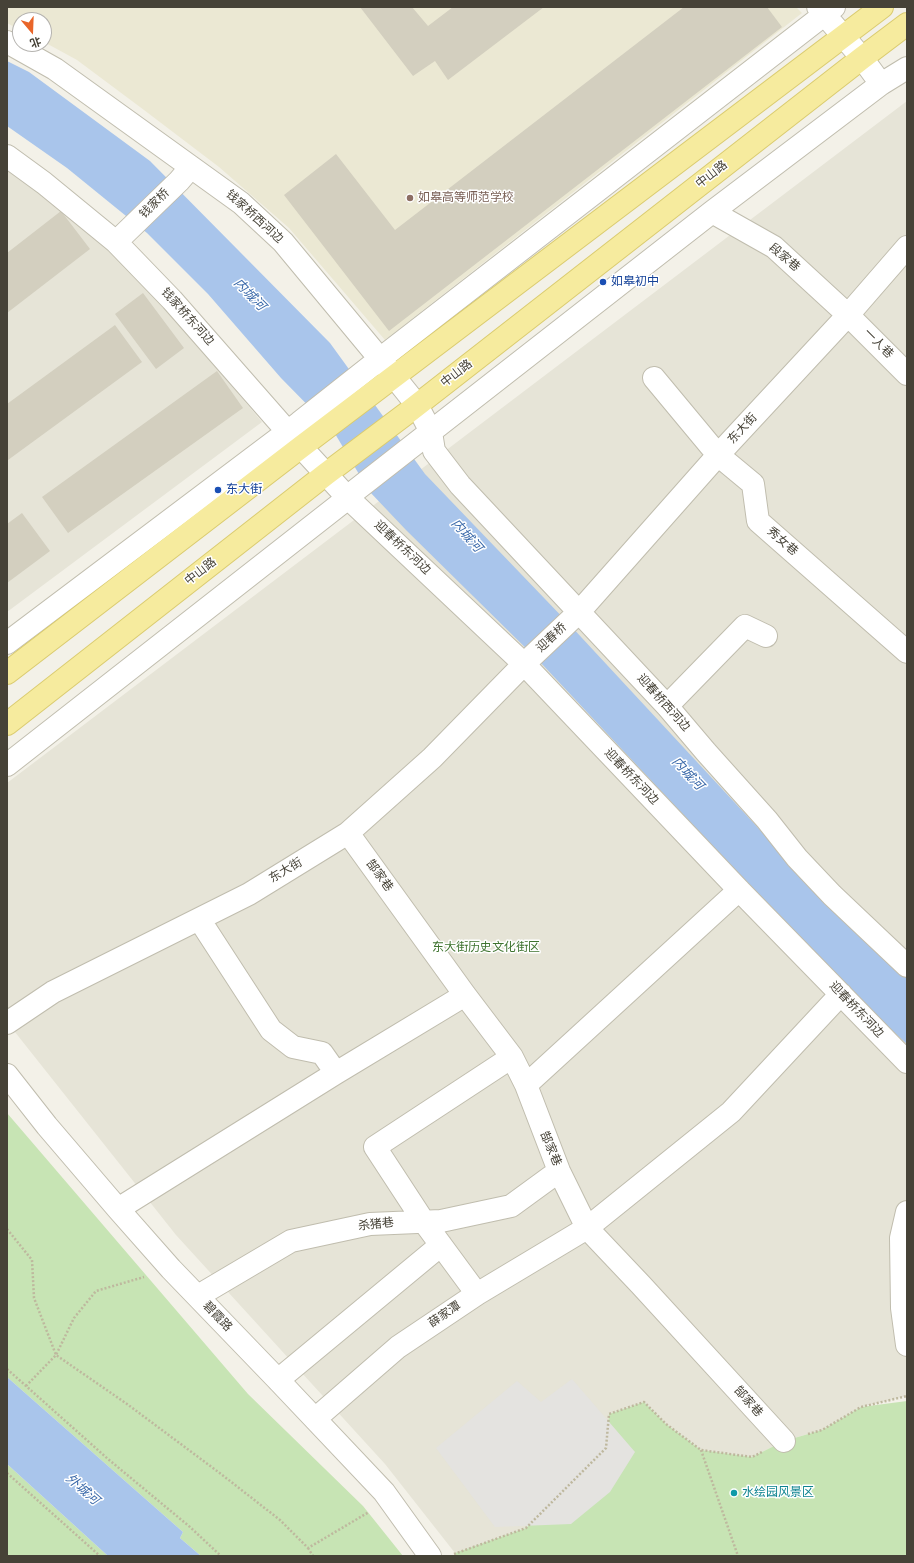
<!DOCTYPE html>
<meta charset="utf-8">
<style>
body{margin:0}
#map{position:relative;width:914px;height:1563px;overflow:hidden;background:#f3f1e8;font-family:Jost,"Noto Sans SC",sans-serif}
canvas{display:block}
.frame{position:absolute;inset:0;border:8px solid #464237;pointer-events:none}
.north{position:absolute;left:12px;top:12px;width:40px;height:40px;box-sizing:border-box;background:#fff;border:1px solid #b5b3af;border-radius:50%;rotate:161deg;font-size:11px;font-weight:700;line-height:16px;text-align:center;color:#464237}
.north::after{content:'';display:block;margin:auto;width:14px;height:18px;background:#e96529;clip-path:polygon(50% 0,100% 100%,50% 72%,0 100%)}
</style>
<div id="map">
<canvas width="914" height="1563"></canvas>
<div class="frame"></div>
<div class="north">北</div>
</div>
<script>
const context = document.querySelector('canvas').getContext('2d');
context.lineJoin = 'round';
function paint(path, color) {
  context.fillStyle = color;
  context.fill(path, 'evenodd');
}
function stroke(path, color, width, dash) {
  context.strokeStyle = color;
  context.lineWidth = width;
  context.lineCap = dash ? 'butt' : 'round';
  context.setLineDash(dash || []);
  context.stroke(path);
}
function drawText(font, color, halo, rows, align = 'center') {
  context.font = font + ' Jost,"Noto Sans SC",sans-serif';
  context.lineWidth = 3;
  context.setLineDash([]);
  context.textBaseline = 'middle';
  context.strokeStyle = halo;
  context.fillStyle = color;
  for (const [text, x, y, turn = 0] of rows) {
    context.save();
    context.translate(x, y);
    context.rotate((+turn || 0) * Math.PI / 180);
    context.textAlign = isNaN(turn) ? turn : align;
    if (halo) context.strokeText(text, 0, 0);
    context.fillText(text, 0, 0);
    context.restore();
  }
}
paint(new Path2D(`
 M907 101V1396L861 1407 822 1430 784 1441 752 1457 701 1450 666 1424 644 1402 609 1414 606 1448 526 1528 455 1553 385 1464 176 1235 7 1022V783Z
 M7 165 131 266 262 422 7 612Z`), '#e6e4d7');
paint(new Path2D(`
 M7 7H796L802 13 385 340 289 228 219 167 144 110 77 60 44 42V20H20V30L7 23Z`), '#ebe8d3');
paint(new Path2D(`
 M7 1113 248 1394 363 1506 403 1556H201L180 1538 183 1532 7 1377Z
 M907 1401V1556H456L455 1553 526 1528 606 1448 609 1414 644 1402 666 1424 701 1450 752 1457 784 1441 822 1430 861 1407Z
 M7 1464 108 1556H7Z`), '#c7e4b4');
paint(new Path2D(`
 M572 1379 635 1452 610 1492 571 1524 495 1527 436 1448 517 1381 541 1402Z`), '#e4e3e0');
paint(new Path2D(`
 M7 61 29 72 150 161 330 343 425 474 569 624 813 887 907 978V1044L873 1013 781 919 541 663 406 530 369 491 334 432 281 378 208 294 147 233 67 168 7 126Z
 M7 1377 183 1532 180 1538 201 1556H108L7 1464Z`), '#a9c5eb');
paint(new Path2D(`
 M360 7H412L428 26 453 7H544L448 80 435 61 413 76Z
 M684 7H767L782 27 389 331 284 195 336 154 395 230Z
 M61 211 90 249 7 313V253Z
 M143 293 184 348 156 369 115 314Z
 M115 325 142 362 8 460 7 458V404Z
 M217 371 243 408 68 533 42 497Z
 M22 513 50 551 7 583V524Z`), '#d3cfbf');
const minor = new Path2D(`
 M818 7 862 58 881 84
 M7 42 55 69 241 203 283 242 380 359 417 405 431 432 434 451 460 485 667 706 706 752 767 820 797 858 832 895 907 966
 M7 156 44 183 116 242 172 300 301 447 348 498 524 664 739 890 907 1062
 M712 212 774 247 848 315 907 374
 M116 242 179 181 191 167
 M654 378 718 455 753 484 758 521 907 652
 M7 643 299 423 380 359 834 7
 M667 706 745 626 766 636
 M7 765 348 498 356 490 712 212 881 84 907 68
 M348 833 465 995 512 1057 526 1085 559 1171 587 1228 641 1285 784 1441
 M199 919 271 1030 293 1047 322 1053 336 1073
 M7 1023 53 992 249 894 348 833 432 758 524 664 579 612 718 455 848 315 907 247
 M7 1075 47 1126 118 1209 171 1269 278 1380 384 1492 430 1556
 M526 1085 739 890
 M118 1209 336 1073 465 995
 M907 1212 901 1238 902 1308 907 1345
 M477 1294 424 1222 375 1147 512 1057
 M198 1296 291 1241 370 1224 441 1221 511 1206 559 1171
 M278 1380 441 1245
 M315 1419 398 1347 477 1294 587 1228 731 1112 841 994`);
const major = new Path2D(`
 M7 673 301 447 882 7
 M7 724 326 474 407 413 862 58 907 24`);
stroke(minor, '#c0bdae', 24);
stroke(major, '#dacb6f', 24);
stroke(new Path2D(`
 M7 1229 32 1260 34 1298 56 1355 127 1404 221 1474 280 1520 308 1548 369 1512
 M7 1369 108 1459 190 1527 221 1556
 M26 1386 56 1355 74 1318 96 1291 144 1277
 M808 1434 822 1430 861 1407 907 1396
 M701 1450 738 1556
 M7 1473 100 1556
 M308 1548 313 1556
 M454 1554 526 1528 606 1448 609 1414 644 1402 666 1424 701 1450 752 1457 762 1452`), '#beb89e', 2.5, [2, 2]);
stroke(minor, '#fff', 22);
stroke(major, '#f6eb9e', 22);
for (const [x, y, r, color] of [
 [410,198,4,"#8d6e63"],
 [603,282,4,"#1a4fb4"],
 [218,490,4,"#1a4fb4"],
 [734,1493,4,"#0f9aa8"]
]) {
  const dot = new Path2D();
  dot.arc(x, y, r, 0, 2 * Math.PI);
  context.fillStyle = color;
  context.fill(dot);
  stroke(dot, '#fff', 1.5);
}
drawText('12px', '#464237', '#fff', [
 ["中山路",712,175,-38],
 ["钱家桥",155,204,-45],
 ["钱家桥西河边",254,217,42],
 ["段家巷",784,258,40],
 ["钱家桥东河边",187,317,48],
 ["一人巷",878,344,45],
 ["中山路",457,374,-38],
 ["东大街",743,429,-47],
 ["秀女巷",782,542,41],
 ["迎春桥东河边",402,548,43],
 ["中山路",201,572,-38],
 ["迎春桥",552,638,-43],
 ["迎春桥西河边",663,703,48],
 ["迎春桥东河边",631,777,46],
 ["东大街",286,871,-31],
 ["郜家巷",379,876,54],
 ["迎春桥东河边",856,1010,46],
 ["郜家巷",550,1149,67],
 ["杀猪巷",376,1225,-6],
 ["薛家潭",445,1315,-34],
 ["碧霞路",217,1317,46],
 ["郜家巷",748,1402,48]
]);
drawText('12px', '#785e54', '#fff', [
 ["如皋高等师范学校",418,198]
], 'left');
drawText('12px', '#164399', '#fff', [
 ["如皋初中",611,282],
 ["东大街",226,490]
], 'left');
drawText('12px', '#3e732f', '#fff', [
 ["东大街历史文化街区",486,948]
]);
drawText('12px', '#0d838f', '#fff', [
 ["水绘园风景区",742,1493]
], 'left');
drawText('italic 13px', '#3968a9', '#fff', [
 ["内城河",249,295,46],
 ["内城河",466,536,48],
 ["内城河",687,774,47],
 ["外城河",82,1490,41]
]);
</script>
